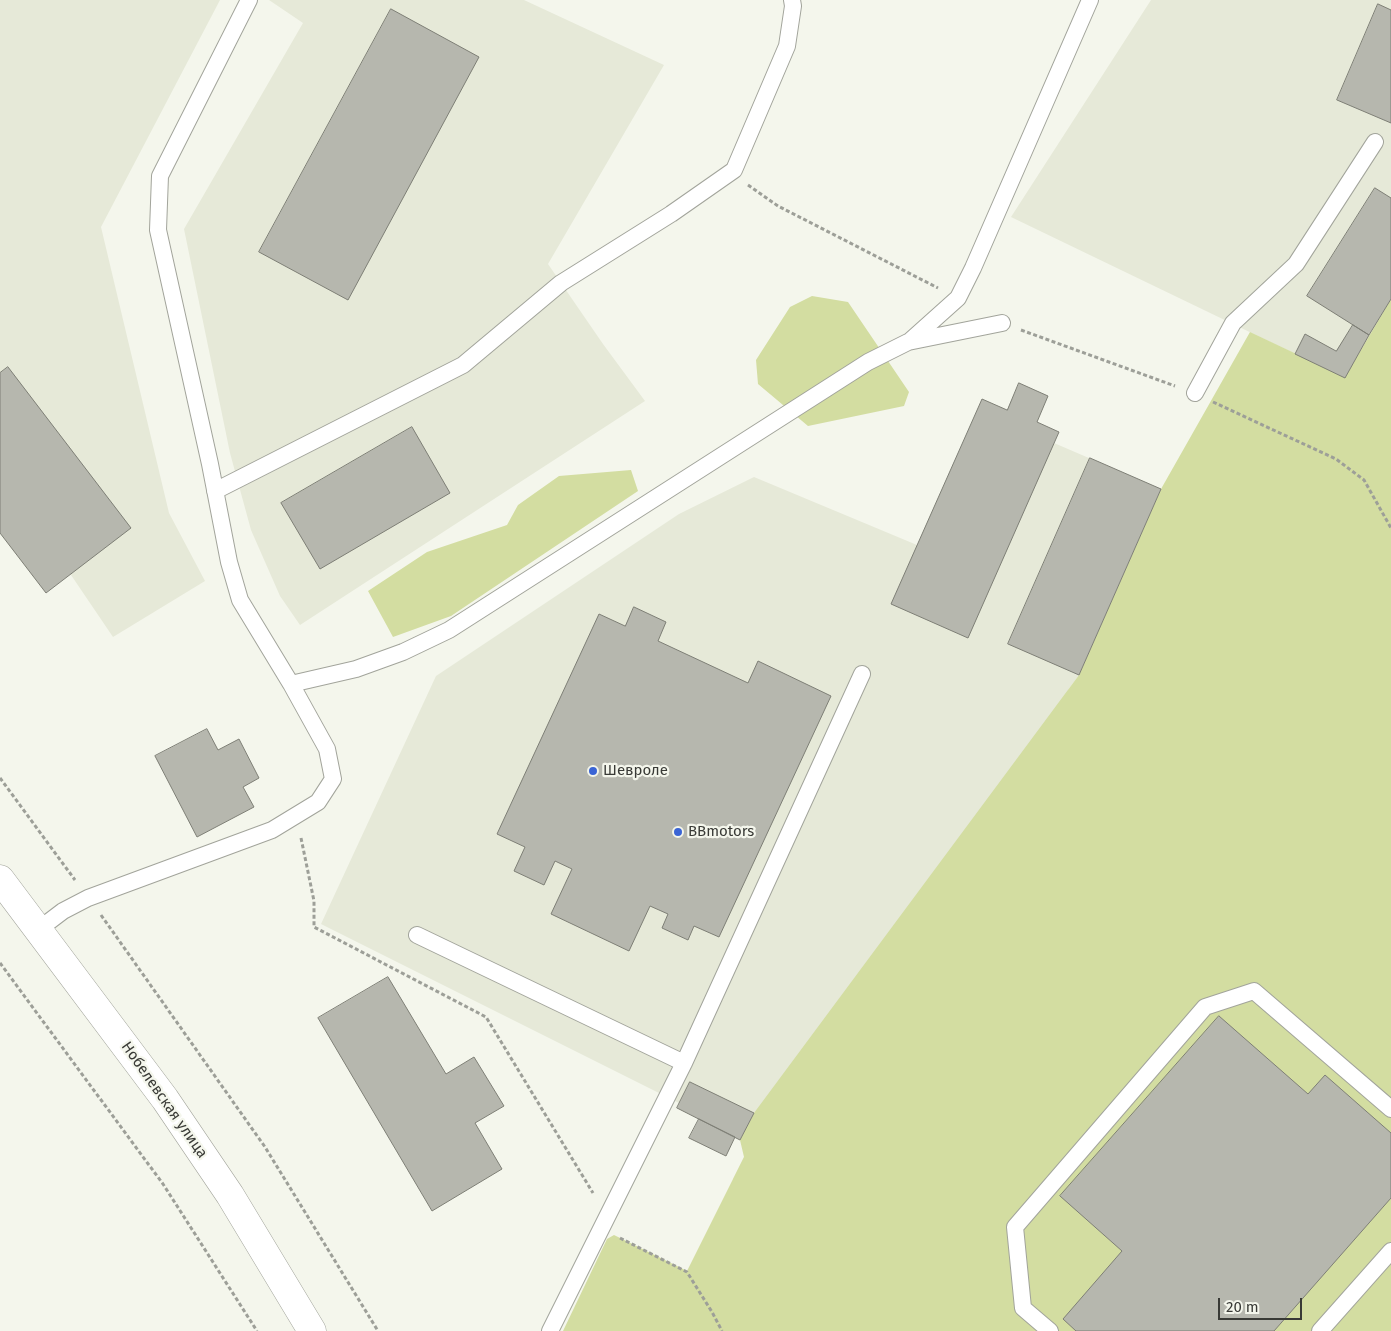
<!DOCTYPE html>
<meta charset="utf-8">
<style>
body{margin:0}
#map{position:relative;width:1391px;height:1331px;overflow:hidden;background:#f4f6ec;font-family:"Fira Sans",sans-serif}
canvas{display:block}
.scale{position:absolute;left:1218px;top:1298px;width:84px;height:22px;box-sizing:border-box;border:2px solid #393a36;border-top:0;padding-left:6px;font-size:15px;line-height:18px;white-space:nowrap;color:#393a36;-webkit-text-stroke:4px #f4f6ec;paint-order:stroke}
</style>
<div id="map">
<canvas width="1391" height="1331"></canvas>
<div class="scale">20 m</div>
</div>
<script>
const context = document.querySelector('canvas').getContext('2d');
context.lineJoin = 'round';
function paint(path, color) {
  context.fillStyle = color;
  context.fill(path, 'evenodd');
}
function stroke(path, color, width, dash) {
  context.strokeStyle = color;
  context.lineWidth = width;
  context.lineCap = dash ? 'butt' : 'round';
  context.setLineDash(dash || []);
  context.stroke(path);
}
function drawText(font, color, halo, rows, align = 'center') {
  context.font = font + ' "Fira Sans",sans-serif';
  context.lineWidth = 4.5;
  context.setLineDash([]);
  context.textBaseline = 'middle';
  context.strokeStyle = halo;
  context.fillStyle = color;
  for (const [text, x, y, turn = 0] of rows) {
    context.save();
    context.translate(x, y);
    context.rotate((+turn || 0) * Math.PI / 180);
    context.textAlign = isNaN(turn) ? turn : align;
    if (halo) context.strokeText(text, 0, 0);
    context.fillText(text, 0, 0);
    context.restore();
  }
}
paint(new Path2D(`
 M0 0H220L101 227 169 513 205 581 113 637 71 575 0 533Z
 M269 0H524L664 65 548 264 603 344 645 401 300 625 280 596 251 530 230 453 184 229 303 23Z
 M1151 0H1391V299L1345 378 1011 217Z
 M1019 383 1048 396 1037 422 1054 443 1161 489 1079 675 1068 690 1391 1331 733 1179 744 1157 754 1113 740 1140 677 1108 679 1103 321 924 436 676 679 514 754 477 917 545 982 399 1007 410Z`), '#e6e9d8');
paint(new Path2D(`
 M812 296 848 302 909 392 904 406 808 426 758 384 756 360 790 307Z
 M1391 299V1331H563L607 1239 614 1235 687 1271 744 1157 740 1140 754 1113 1079 675 1161 489 1250 332 1345 377Z
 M631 470 638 491 451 616 393 637 368 591 427 552 507 525 518 505 559 476Z`), '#d3dda1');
const building = new Path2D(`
 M1378 4 1391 10V123L1337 100Z
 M391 9 479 57 348 300 259 252Z
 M1375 188 1391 198V299L1369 335 1307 296Z
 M1353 325 1369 335 1345 378 1295 354 1305 334 1336 351Z
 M8 367 131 528 46 593 0 533V373Z
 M1019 383 1048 396 1037 422 1059 432 968 638 891 604 982 399 1007 410Z
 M412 427 450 493 320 569 281 503Z
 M1090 458 1161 489 1079 675 1008 644Z
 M634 607 666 622 658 641 748 683 758 661 831 696 719 937 694 926 688 940 662 928 668 914 650 906 629 951 551 914 572 869 555 861 544 885 514 871 525 847 497 834 599 614 625 626Z
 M207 729 218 750 239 739 259 778 243 787 254 807 197 837 155 756Z
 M388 977 446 1074 474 1057 504 1106 475 1123 502 1169 432 1211 318 1018Z
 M1219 1016 1308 1094 1325 1075 1391 1133V1198L1274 1331H1076L1063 1319 1122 1251 1060 1196Z
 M690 1082 754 1113 740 1140 677 1108Z
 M699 1119 735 1137 726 1156 689 1138Z`);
paint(building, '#b6b7ae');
stroke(building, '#7e7f76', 1);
const lane = new Path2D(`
 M910 341 958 298 973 268 1090 0
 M1195 393 1233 323 1296 264 1375 142
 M215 491 463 365 561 283 671 214 734 170 787 46 793 6 792 0
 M291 684 356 669 403 652 449 630 868 362 908 342 1002 323
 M38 930 63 911 88 898 272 830 318 802 333 779 327 749 291 684 240 600 229 562 210 464 158 230 160 176 249 0
 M417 935 684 1063
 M550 1331 684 1063 862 674
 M1050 1331 1023 1308 1015 1227 1205 1007 1254 991 1391 1109
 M1320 1331 1391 1251`);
const street = new Path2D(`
 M0 879 165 1099 230 1195 312 1331`);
stroke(lane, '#a2a49b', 18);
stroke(street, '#a2a49b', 29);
stroke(new Path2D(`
 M748 185 778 206 938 288
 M1021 330 1175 386
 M1213 402 1336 459 1364 480 1391 528
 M0 778 75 880
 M301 838 314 901V927L486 1017 593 1193
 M101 915 265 1147 378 1331
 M0 963 163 1184 257 1331
 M620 1238 687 1272 712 1312 722 1331`), '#9d9f98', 3, [4, 2.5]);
stroke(lane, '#fff', 16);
stroke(street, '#fff', 28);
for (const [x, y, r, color] of [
 [593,771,5,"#3a64d5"],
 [678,832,5,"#3a64d5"]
]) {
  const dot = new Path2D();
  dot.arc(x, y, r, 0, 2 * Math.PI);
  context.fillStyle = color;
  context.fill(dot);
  stroke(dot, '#f4f6ec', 2);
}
drawText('15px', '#393a36', '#f4f6ec', [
 ["Шевроле",603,771],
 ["BBmotors",688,832]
], 'left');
drawText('15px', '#393a36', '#f4f6ec', [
 ["Нобелевская улица",164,1100,55]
]);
</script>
